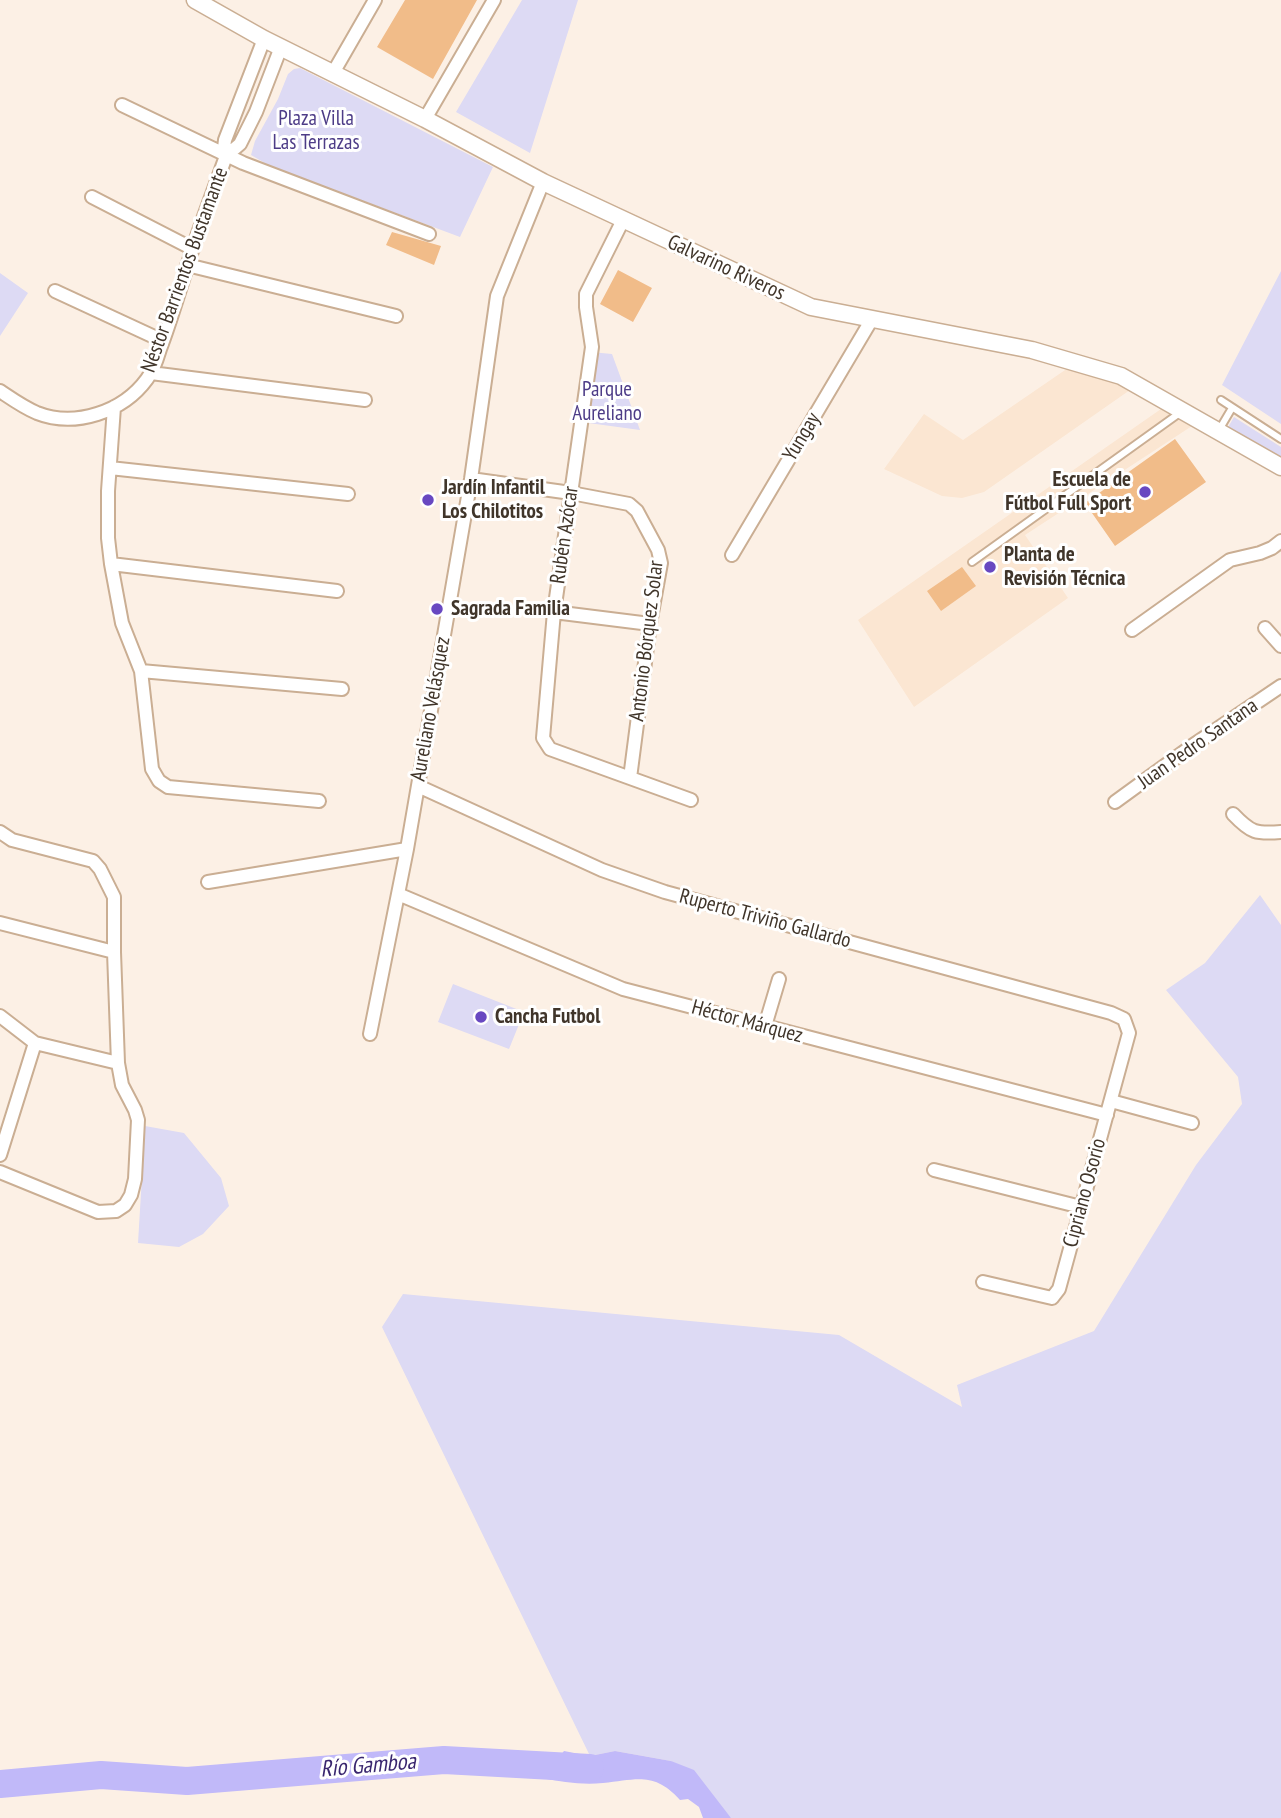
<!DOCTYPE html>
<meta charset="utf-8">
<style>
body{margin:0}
canvas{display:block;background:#fcf0e5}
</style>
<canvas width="1281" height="1818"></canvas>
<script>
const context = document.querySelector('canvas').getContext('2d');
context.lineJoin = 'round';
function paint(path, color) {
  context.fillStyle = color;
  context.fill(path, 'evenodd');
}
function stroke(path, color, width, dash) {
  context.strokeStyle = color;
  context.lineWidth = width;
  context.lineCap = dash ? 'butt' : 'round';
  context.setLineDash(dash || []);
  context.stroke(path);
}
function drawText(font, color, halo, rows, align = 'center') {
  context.font = font + ' "PT Sans Narrow",sans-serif';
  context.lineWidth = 6;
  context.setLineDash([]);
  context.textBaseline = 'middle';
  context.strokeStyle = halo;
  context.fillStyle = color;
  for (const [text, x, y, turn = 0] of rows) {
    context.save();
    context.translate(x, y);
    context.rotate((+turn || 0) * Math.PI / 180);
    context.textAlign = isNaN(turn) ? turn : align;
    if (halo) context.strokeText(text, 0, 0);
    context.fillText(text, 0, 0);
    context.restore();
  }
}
paint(new Path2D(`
 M1068 368 1118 381 1130 390 984 492 962 498 942 496 884 469 924 414 963 440Z
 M1161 409 1192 426 1025 535 1068 598 914 707 858 620Z`), '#fbe6d2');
paint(new Path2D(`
 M522 0H578L530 153 456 112Z
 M300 68 493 167 460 237 270 166 251 155 255 141 278 99 288 74 294 69Z
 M1281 271V424L1222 385Z
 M0 273 28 293 0 336Z
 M591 352 612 354 640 430 581 422Z
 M1234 417 1281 447V459L1227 429Z
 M1260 895 1281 925V1818H731L671 1761 615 1751 590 1756 382 1327 403 1294 839 1335 962 1407 957 1385 1094 1331 1196 1165 1242 1104 1238 1077 1166 990 1205 963Z
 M453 984 524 1012 509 1049 438 1022Z
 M145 1126 184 1133 221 1178 229 1206 203 1234 179 1247 138 1243Z`), '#dddaf4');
paint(new Path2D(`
 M564 1751 590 1756 615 1751 671 1761 694 1770 731 1818H703L699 1807 688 1799 680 1800C654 1771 636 1780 603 1783 582 1785 562 1782 542 1778Z`), '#c1b9f9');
stroke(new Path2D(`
 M0 1784 101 1775 187 1781 444 1760 590 1768`), '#c1b9f9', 28);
paint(new Path2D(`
 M405 0H477L433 79 377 47Z
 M392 232 441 246 434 265 386 245Z
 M618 270 652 288 633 322 600 304Z
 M1175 439 1206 482 1115 546 1085 503Z
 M962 567 976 586 941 611 927 591Z`), '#f1bc89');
const service = new Path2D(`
 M1221 400 1281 439
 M1219 430 1232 408
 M972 562 1181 412`);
const minor = new Path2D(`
 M333 73 375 0
 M122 105 243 163 429 234
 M425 119 494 0
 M226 156 240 144 256 112 281 47
 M92 197 193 249
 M623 220 586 294V307L592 347 554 612 543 738 550 749 691 800
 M187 265 396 316
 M55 291 163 341
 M151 373 365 400
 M0 391C12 399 23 407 37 413 75 428 123 412 147 379 154 370 157 359 160 349 170 323 178 295 187 267 198 230 213 193 226 156L224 148 225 140 264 39
 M114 407 108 491V538L111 564 122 623 141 671 152 769 159 781 168 787 319 801
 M110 468 348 494
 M471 479 571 493 629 504 637 511 658 550 661 563 650 624 630 778
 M732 555 872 319
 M111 564 337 591
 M554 612 650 624
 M1265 628 1281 646
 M1132 630 1230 560 1260 553 1272 548 1281 541
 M141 671 342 689
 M418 786 602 870 665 892 1111 1013 1124 1019 1129 1033 1059 1289 1052 1298 983 1282
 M1115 802 1192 746 1281 686
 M1233 814C1251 833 1256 834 1281 832
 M0 832 12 840 93 861 100 869 114 897V952L118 1063 122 1085 135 1110 138 1120 135 1179 131 1195 125 1205 116 1211 98 1212 0 1172
 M208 882 407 849
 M398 894 623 989 1107 1115
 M0 923 114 952
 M0 1016 35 1043 118 1063
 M765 1026 779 979
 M370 1034 407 849 471 479 497 296 543 182
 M1111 1101 1192 1123
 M0 1155 35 1043
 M934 1170 1081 1207`);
const tertiary = new Path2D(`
 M195 0 264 39 425 119 543 182 811 307 1032 350 1121 376 1281 467`);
stroke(service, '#caae93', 10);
stroke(minor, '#caae93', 16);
stroke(tertiary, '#caae93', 19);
stroke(service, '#fff', 6);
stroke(minor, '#fff', 12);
stroke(tertiary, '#fff', 16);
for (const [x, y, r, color] of [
 [1145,492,7,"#6848c1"],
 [428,500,7,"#6848c1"],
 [990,567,7,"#6848c1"],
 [437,609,7,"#6848c1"],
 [481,1017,7,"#6848c1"]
]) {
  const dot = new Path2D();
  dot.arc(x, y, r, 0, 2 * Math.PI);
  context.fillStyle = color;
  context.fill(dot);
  stroke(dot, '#fff', 2.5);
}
drawText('21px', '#4d3c87', '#fff', [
 ["Plaza Villa",316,119],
 ["Las Terrazas",316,143],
 ["Parque",607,390],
 ["Aureliano",607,414]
]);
drawText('21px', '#40352a', '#fff', [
 ["Galvarino Riveros",726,268,25],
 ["Néstor Barrientos Bustamante",185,270,-70],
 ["Yungay",802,437,-59],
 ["Rubén Azócar",565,535,-82],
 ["Antonio Bórquez Solar",647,641,-83],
 ["Aureliano Velásquez",431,709,-80],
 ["Juan Pedro Santana",1198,744,-35],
 ["Ruperto Triviño Gallardo",765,919,15],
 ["Héctor Márquez",747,1022,15],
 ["Cipriano Osorio",1085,1193,-75]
]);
drawText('bold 21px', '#40352a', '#fff', [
 ["Escuela de",1131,480,"right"],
 ["Fútbol Full Sport",1131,504,"right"],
 ["Jardín Infantil",442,488],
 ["Los Chilotitos",442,512],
 ["Planta de",1004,555],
 ["Revisión Técnica",1004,579],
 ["Sagrada Familia",451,609],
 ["Cancha Futbol",495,1017]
], 'left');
drawText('italic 23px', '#39266f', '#fff', [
 ["Río Gamboa",368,1766,-5]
]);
</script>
